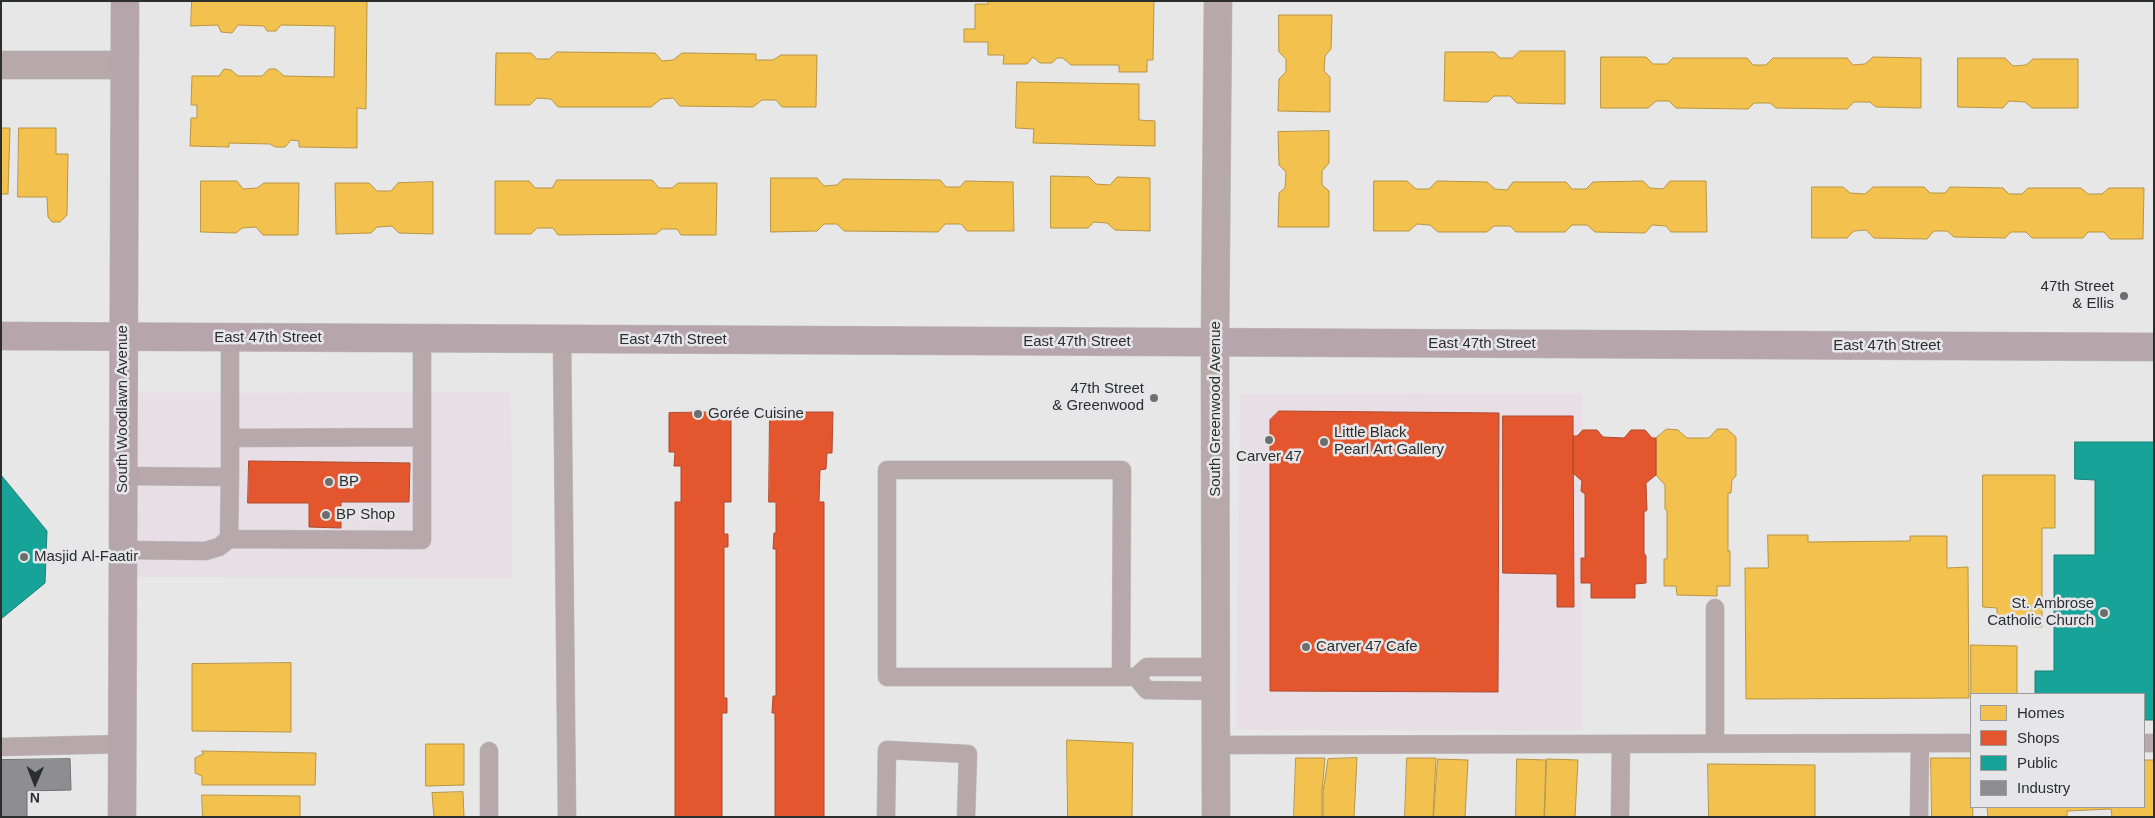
<!DOCTYPE html>
<meta charset="utf-8">
<style>
body{margin:0}
#map{position:relative;width:2155px;height:818px;overflow:hidden;background:#e7e7e7;font-family:Helvetica,sans-serif}
canvas{display:block}
.frame{position:absolute;inset:0;border:2px solid #2c2d2d;pointer-events:none}
.legend{position:absolute;left:1970px;top:693px;width:175px;height:115px;box-sizing:border-box;background:#e6e6e8;border:1px solid #9c9c9d;margin:0;padding:6px 9px;list-style:none;font-size:15px;color:#2c2d2d}
.legend li{display:flex;align-items:center;gap:10px;height:25px}
.legend b{width:25px;border:1px solid #9c9c9d}
.north{position:absolute;left:10px;top:758px;width:50px;height:50px;-webkit-text-stroke:4px #e6e6e8;paint-order:stroke;rotate:181deg;font-size:14px;font-weight:700;line-height:20px;text-align:center;color:#2c2d2d}
.north::after{content:'';display:block;margin:auto;width:18px;height:22px;background:#2c2d2d;clip-path:polygon(50% 0,100% 100%,50% 72%,0 100%)}
</style>
<div id="map">
<canvas width="2155" height="818"></canvas>
<div class="frame"></div>
<ul class="legend">
<li><b style="height:14px;background:#f2c14e"></b>Homes</li>
<li><b style="height:14px;background:#e4572e"></b>Shops</li>
<li><b style="height:14px;background:#17a398"></b>Public</li>
<li><b style="height:14px;background:#8d8d92"></b>Industry</li>
</ul>
<div class="north">N</div>
</div>
<script>
const context = document.querySelector('canvas').getContext('2d');
context.lineJoin = 'round';
function paint(path, color) {
  context.fillStyle = color;
  context.fill(path, 'evenodd');
}
function stroke(path, color, width, dash) {
  context.strokeStyle = color;
  context.lineWidth = width;
  context.lineCap = dash ? 'butt' : 'round';
  context.setLineDash(dash || []);
  context.stroke(path);
}
function drawText(font, color, halo, rows, align = 'center') {
  context.font = font + ' Helvetica,sans-serif';
  context.lineWidth = 5;
  context.setLineDash([]);
  context.textBaseline = 'middle';
  context.strokeStyle = halo;
  context.fillStyle = color;
  for (const [text, x, y, turn = 0] of rows) {
    context.save();
    context.translate(x, y);
    context.rotate((+turn || 0) * Math.PI / 180);
    context.textAlign = isNaN(turn) ? turn : align;
    if (halo) context.strokeText(text, 0, 0);
    context.fillText(text, 0, 0);
    context.restore();
  }
}
paint(new Path2D(`
 M511 392 512 578 122 577 123 393Z
 M1583 393V731L1236 730 1240 394Z`), '#e8dee6');
const homes = new Path2D(`
 M192 1H367L366 109 357 108V148L299 147V141L291 140 285 147H275L270 144 229 143V147L190 146 191 118H197V105H191L192 76H219L224 69 231 70 238 76H262L269 69H276L284 76 334 77 335 26 281 25 276 31H267L264 26 238 25 232 33 221 32 218 25 191 26Z
 M988 1H1154L1153 60H1147V72H1119V65H1071L1063 58H1057L1052 63H1040L1033 57 1027 64H1003L1004 55H988V42H964V29H975V4H988Z
 M1279 15H1332L1331 49 1325 56 1324 71 1330 77V112L1278 111 1279 79 1286 72V59L1279 52Z
 M1520 51H1565V104L1517 103 1510 96H1494L1488 102 1444 101 1445 52H1494L1500 58H1512Z
 M557 52 655 53 662 61 673 60 682 53 756 54V60H773L781 55H817L816 107H782L776 100H762L753 107 680 106 673 98 661 99 651 107H558L551 99 537 98 530 105H495L496 53H531L537 59H549Z
 M1601 57H1646L1653 64H1667L1673 58H1747L1753 65H1766L1773 58H1847L1853 65 1865 64 1873 57 1921 58V108L1876 107 1870 102H1854L1847 109 1776 108 1770 103H1754L1748 109 1676 108 1669 101H1656L1648 108H1601Z
 M1958 58H2005L2013 66 2026 65 2033 59H2078V108H2032L2025 102 2009 101 2003 108 1958 107Z
 M1017 82 1139 84V120L1155 121V146L1033 143 1034 129 1016 128Z
 M1 128H10L8 194H1Z
 M19 128H56V154H68L67 215 60 222H52L48 217 47 197H18Z
 M1329 131V163L1322 171V185L1329 191V227H1278L1279 193 1285 188 1286 172 1279 165 1278 132Z
 M1051 176 1089 177 1096 184 1110 185 1117 177 1150 178V231L1115 230 1107 223 1094 222 1088 228H1051Z
 M771 178H817L824 186 837 185 843 179 940 180 946 187H960L965 181 1013 182 1014 231H967L961 224H945L938 232 844 231 837 224H824L817 231 771 232Z
 M557 180H652L659 188H672L678 183H717L716 235H681L677 229H662L656 234 558 235 553 228H537L531 234H495V181H529L535 188H552Z
 M201 181H237L243 189 257 188 264 183H299L298 235H263L256 227 242 228 236 233 201 232Z
 M1374 181H1407L1416 189H1429L1437 181 1487 182 1495 189 1507 190 1513 182H1566L1572 189H1586L1593 182 1643 181 1650 188 1663 189 1670 181H1706L1707 232H1671L1666 226 1652 225 1645 233 1595 232 1587 225H1572L1565 232H1516L1510 226H1494L1487 232H1438L1430 225 1417 224 1409 231H1374Z
 M433 182V234L399 233 392 226 377 227 371 233 336 234 335 183H369L377 191H391L398 183Z
 M1812 187H1843L1850 193 1865 194 1873 187H1924L1930 193H1945L1950 187 2003 188 2009 194H2022L2028 188H2081L2088 194H2102L2109 188H2144L2143 239H2110L2104 232H2088L2083 238H2032L2026 232H2011L2005 238 1954 237 1947 231H1934L1927 239 1874 238 1866 230 1854 231 1847 238H1812Z
 M1667 429 1678 430 1687 438H1709L1717 429H1727L1736 437V476L1732 480 1731 493H1728V551H1730V586H1717V596L1677 595 1676 586H1664V559H1667V511L1665 509V485L1656 475V438Z
 M1983 475H2055V528H2042V627L1997 626V608L1983 607Z
 M1768 535H1808V542L1910 541V536H1947V568L1968 567 1969 698 1746 699 1745 568H1768Z
 M1971 645 2017 646V694H1971V724Z
 M291 663V732L192 731V664Z
 M1067 740 1133 743 1132 817H1068Z
 M426 744H464V785L426 786Z
 M202 751 316 753 315 785H202V776L195 773V758L203 754Z
 M1296 758H1325L1322 791V817H1294Z
 M1357 758 1354 817H1323V792L1328 759Z
 M1407 758H1436L1433 817H1405Z
 M1931 758H1971L1973 817H1932Z
 M1438 759 1468 760 1465 817H1434Z
 M1517 759 1546 760 1544 817H1516Z
 M1547 759 1578 760 1575 817H1545Z
 M2144 760H2154V817H2112L2111 809 2067 811V817H1988L1987 807H2144Z
 M1708 764 1815 765V817H1709Z
 M463 792 464 817H434L432 793Z
 M202 795 300 796V817H203Z`);
paint(homes, '#f2c14e');
stroke(homes, '#b79544', 1);
const shops = new Path2D(`
 M1279 411 1499 413 1498 692 1270 691V420Z
 M731 412V502H724V534H728V547H724V698H727V713H722V817H675V502H681V466H674L675 452H669V413Z
 M770 412H833L832 453H827L826 469 820 470 819 502H824V817H775V713H772L773 696H776V549H773L774 533H776V502H769Z
 M1503 416H1573L1574 607H1557V574L1503 573Z
 M1583 430H1597L1603 437 1624 438 1631 430H1645L1652 438H1656V475L1646 483 1647 510 1644 512V553L1646 556V583L1635 584V598H1591V583H1581V558H1585V494L1581 491 1582 481 1573 473V436H1577Z
 M249 461 410 463 409 502H341V528L309 527V503H248Z`);
paint(shops, '#e4572e');
stroke(shops, '#ad4a2e', 1);
const public = new Path2D(`
 M2075 442H2154V720H2144V694H2035V671H2054V555H2095V480L2075 479Z
 M1 475 47 531 45 583 1 619Z`);
paint(public, '#17a398');
stroke(public, '#1d8078', 1);
const industry = new Path2D(`
 M70 759 71 790 27 791V817H1V760Z`);
paint(industry, '#8d8d92');
stroke(industry, '#707074', 1);
const lane = new Path2D(`
 M230 338V438L422 437V339
 M562 339 567 817
 M123 476 230 477V438
 M229 539 422 540V437
 M123 550 205 551 219 547 229 539 230 477
 M1121 677 1122 470H887V677H1136L1147 667H1216
 M1136 677 1147 690 1216 691
 M2144 743H2154
 M1715 744V608
 M1216 745 1971 743
 M1 747 122 744
 M489 817V751
 M886 817 887 750 968 754 966 817
 M1620 817 1621 744
 M1919 817 1920 743`);
const street = new Path2D(`
 M1 65H124
 M1216 817 1215 343 1218 1`);
const secondary = new Path2D(`
 M1 336 2154 347
 M122 817 125 1`);
stroke(lane, '#c2c2c2', 19);
stroke(street, '#c2c2c2', 29);
stroke(secondary, '#c2c2c2', 29);
stroke(lane, '#b7a8ac', 18);
stroke(street, '#b7a8ac', 28);
stroke(secondary, '#b6a6ab', 28);
for (const [x, y, r, color] of [
 [2124,296,5,"#6d6e6e"],
 [1154,398,5,"#6d6e6e"],
 [698,414,5,"#6d6e6e"],
 [1269,440,5,"#6d6e6e"],
 [1324,442,5,"#6d6e6e"],
 [329,482,5,"#6d6e6e"],
 [326,515,5,"#6d6e6e"],
 [24,557,5,"#6d6e6e"],
 [2104,613,5,"#6d6e6e"],
 [1306,647,5,"#6d6e6e"]
]) {
  const dot = new Path2D();
  dot.arc(x, y, r, 0, 2 * Math.PI);
  context.fillStyle = color;
  context.fill(dot);
  stroke(dot, '#e6e6e8', 2);
}
drawText('15px', '#2c2d2d', '#e6e6e8', [
 ["47th Street",2114,287,"right"],
 ["& Ellis",2114,304,"right"],
 ["47th Street",1144,389,"right"],
 ["& Greenwood",1144,406,"right"],
 ["Gorée Cuisine",708,414],
 ["Little Black",1334,433],
 ["Pearl Art Gallery",1334,450],
 ["Carver 47",1269,457,"center"],
 ["BP",339,482],
 ["BP Shop",336,515],
 ["Masjid Al-Faatir",34,557],
 ["St. Ambrose",2094,604,"right"],
 ["Catholic Church",2094,621,"right"],
 ["Carver 47 Cafe",1316,647]
], 'left');
drawText('15px', '#2c2d2d', '#e6e6e8', [
 ["East 47th Street",268,338],
 ["East 47th Street",673,340],
 ["East 47th Street",1077,342],
 ["East 47th Street",1482,344],
 ["East 47th Street",1887,346],
 ["South Woodlawn Avenue",123,409,-90],
 ["South Greenwood Avenue",1216,409,-90]
]);
</script>
